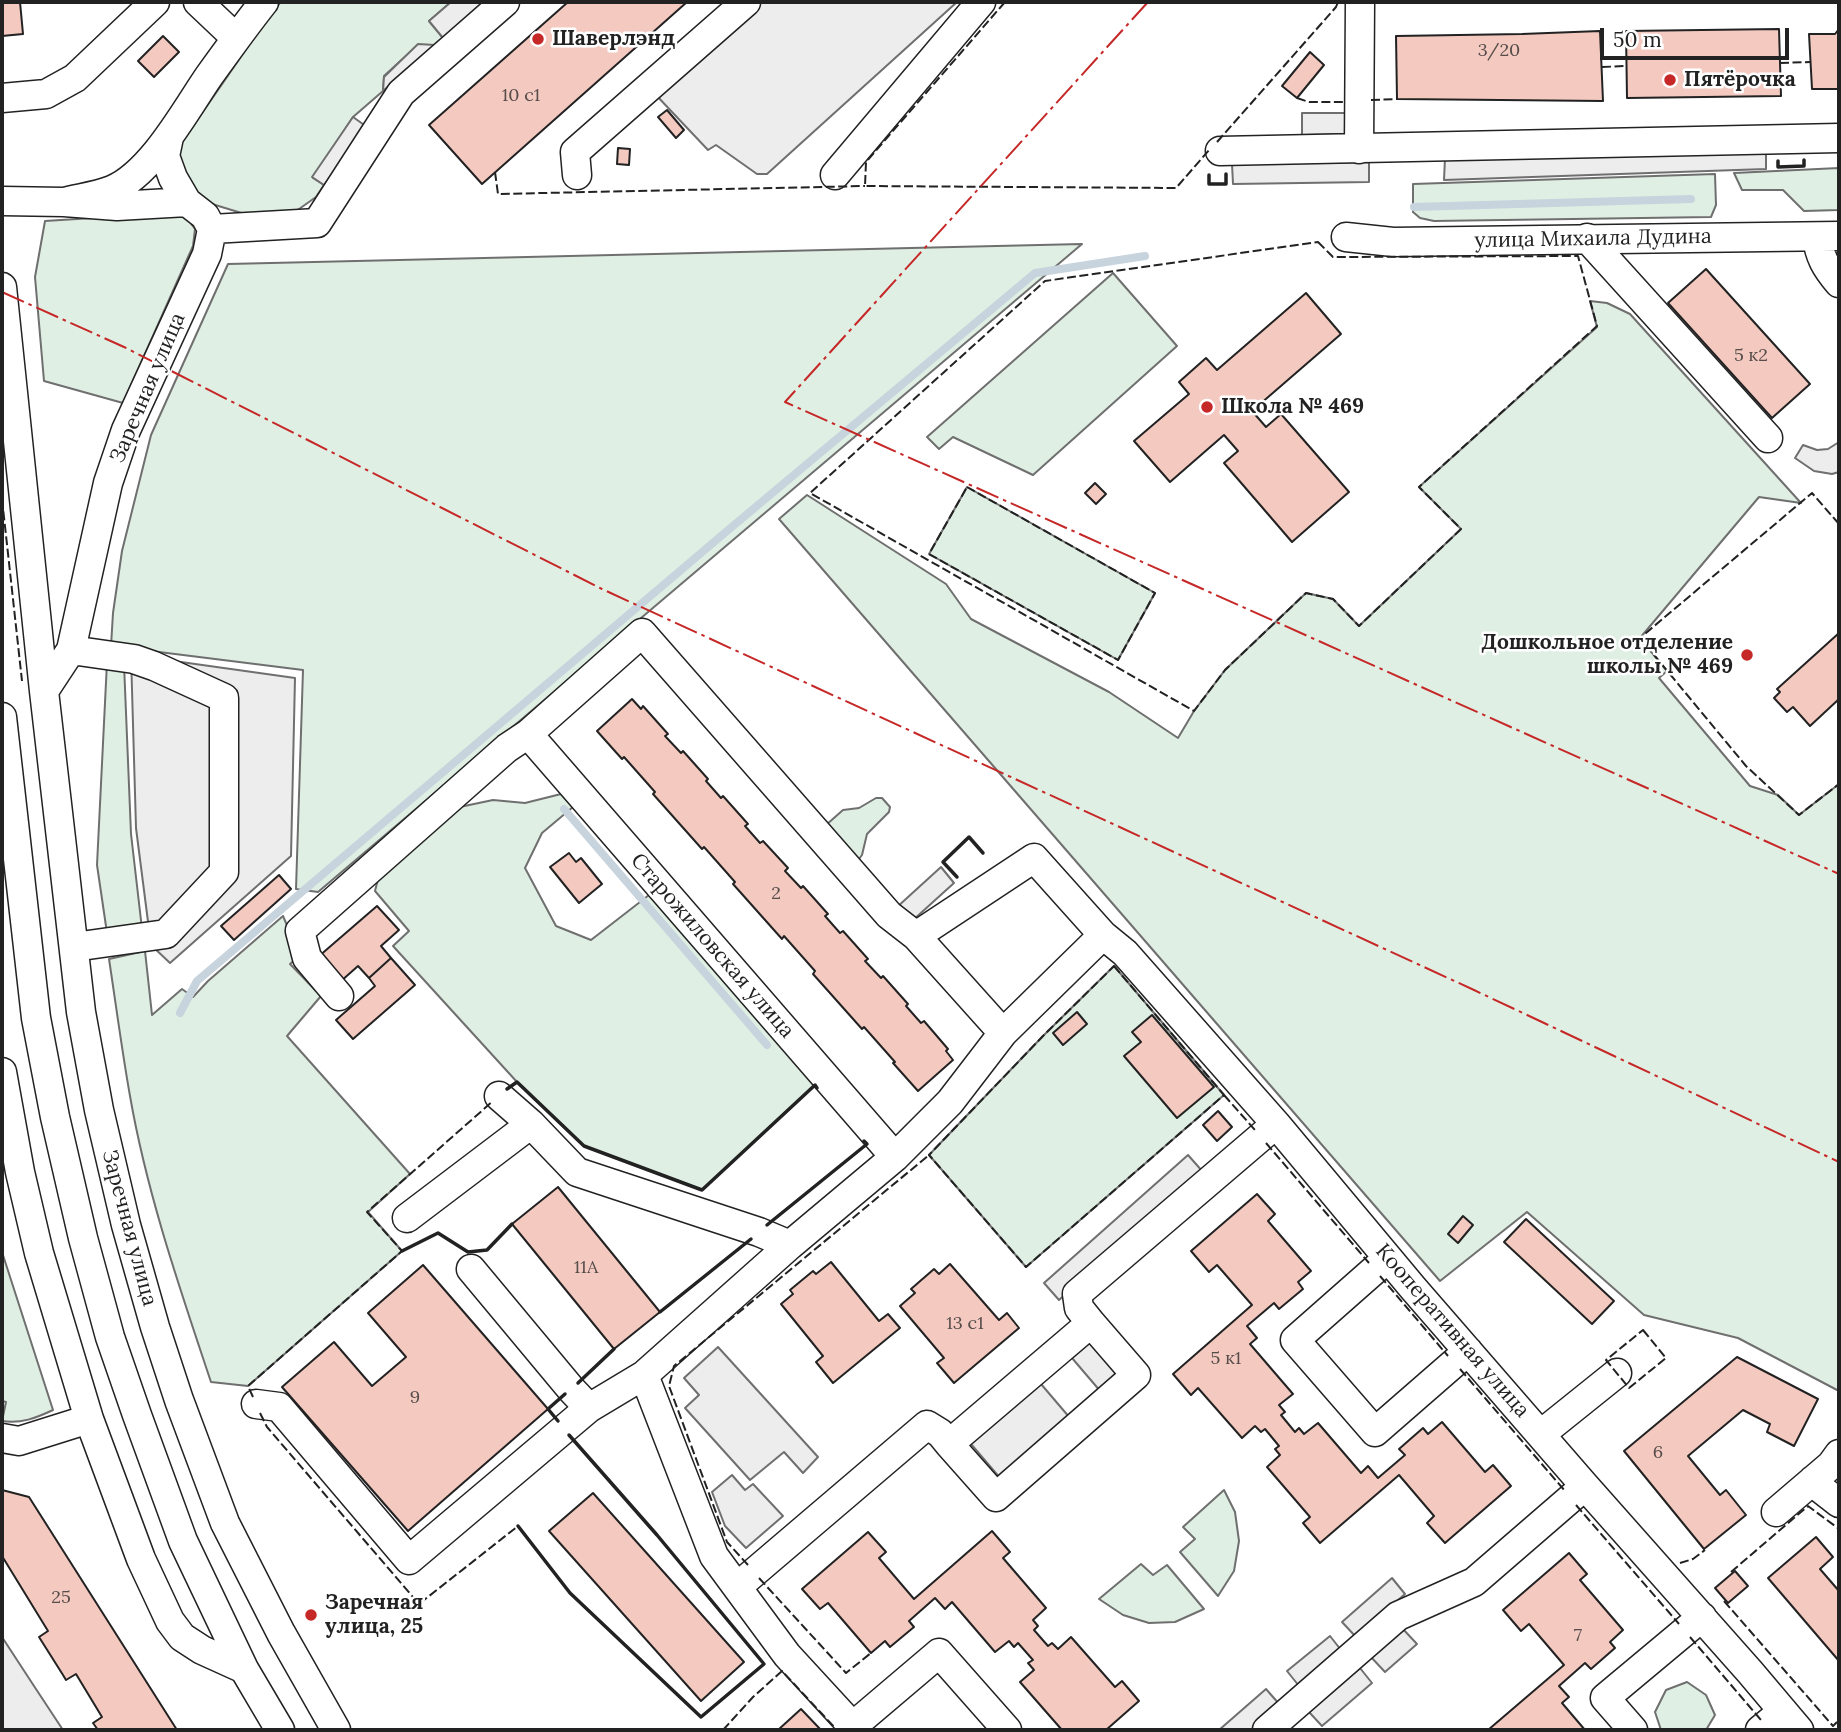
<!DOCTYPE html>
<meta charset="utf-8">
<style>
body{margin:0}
#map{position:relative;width:1841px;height:1732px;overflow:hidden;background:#fff;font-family:Lora,serif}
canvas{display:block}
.frame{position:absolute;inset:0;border:4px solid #222;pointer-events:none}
.scale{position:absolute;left:1600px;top:28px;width:189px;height:32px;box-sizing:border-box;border:4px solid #222;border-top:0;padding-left:9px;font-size:21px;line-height:24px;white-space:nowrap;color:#222;-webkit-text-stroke:5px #fff;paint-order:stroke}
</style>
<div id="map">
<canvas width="1841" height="1732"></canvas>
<div class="frame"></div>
<div class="scale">50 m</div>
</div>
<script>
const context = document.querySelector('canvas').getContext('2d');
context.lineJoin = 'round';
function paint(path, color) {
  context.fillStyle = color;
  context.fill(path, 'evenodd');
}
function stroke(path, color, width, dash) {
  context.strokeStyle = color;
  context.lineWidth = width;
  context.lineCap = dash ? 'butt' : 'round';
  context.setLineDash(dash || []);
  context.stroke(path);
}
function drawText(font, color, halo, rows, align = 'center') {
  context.font = font + ' Lora,serif';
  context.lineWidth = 5;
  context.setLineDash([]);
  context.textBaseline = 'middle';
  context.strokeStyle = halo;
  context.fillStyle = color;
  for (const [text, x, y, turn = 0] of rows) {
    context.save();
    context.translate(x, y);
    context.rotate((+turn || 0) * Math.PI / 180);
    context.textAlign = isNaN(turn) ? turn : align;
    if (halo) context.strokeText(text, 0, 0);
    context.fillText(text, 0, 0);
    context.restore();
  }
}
const green = new Path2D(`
 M281 2H451L429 21 443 38 435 45H418L384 76 383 91 353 117 313 178 324 185 316 197 292 214 258 218 202 201 177 167 180 145 274 9Z
 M1839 168V210L1804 211 1783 190H1742L1734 173Z
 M1715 174 1716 205 1711 217 1434 221 1420 218 1413 212V184Z
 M173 213 187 218 195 229 193 246 123 403 44 381 35 277 45 221Z
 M1082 244 318 892 296 889 303 670 111 646 113 613 122 551 151 435 228 264Z
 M1113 273 1177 346 1033 475 953 437 939 449 927 437Z
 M1590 301 1607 303 1630 314 1801 503 1759 497 1640 638 1667 671 1659 678 1750 786 1778 795 1799 815 1839 784V1391L1738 1338 1644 1315 1527 1212 1440 1281 779 519 807 495 946 584 971 619 1109 692 1178 738 1194 711 1225 670 1306 593 1333 599 1359 626 1461 529 1419 487 1597 327Z
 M967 487 1155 593 1118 660 929 554Z
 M107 662 124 664 131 834 142 929 107 933 97 865Z
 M561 794 573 807 542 833 525 868 556 926 591 940 649 895 815 1085 702 1190 584 1146 517 1082 393 946 409 931 375 891 378 879 455 808 493 800 525 803Z
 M876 798H882L890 807 889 812 867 834 862 855 856 863 826 825 843 810 859 808Z
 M283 916 292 937 297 958 290 964 321 996 287 1036 410 1174 368 1212 402 1251 248 1386 211 1382C180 1289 147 1194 130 1096 122 1051 116 1005 109 959L145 951 152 1015 182 989 193 997 208 981Z
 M1114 966 1224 1095 1026 1267 929 1155 1043 1036Z
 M2 1252 53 1410C36 1418 21 1424 2 1421L6 1402 2 1401Z
 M1224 1490 1235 1512 1239 1541 1234 1571 1218 1596 1180 1552 1195 1539 1183 1527Z
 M1141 1564 1153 1575 1167 1565 1204 1609 1175 1622 1149 1623 1123 1615 1099 1599Z
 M1687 1682 1706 1695 1715 1715 1706 1730H1661L1655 1712 1666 1690Z`);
paint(green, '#e0efe3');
stroke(green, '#6f6f6f', 2);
const parking = new Path2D(`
 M451 2H483L443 38 429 21Z
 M761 2H957L767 174H757L716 145 708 150 655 94Z
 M418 44 435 45 383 91 384 77Z
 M1302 113H1348V134L1302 135Z
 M353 117 367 127 324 185 312 177Z
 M1766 150V169L1444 180 1445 158Z
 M1369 162V182L1233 184 1232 164Z
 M1839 442V472L1832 474 1814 471 1795 458 1803 445 1817 450 1828 449Z
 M131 655 295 678 291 856 170 963 151 945 136 828Z
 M941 867 954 883 912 921 896 908Z
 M1188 1155 1203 1172 1059 1300 1044 1283Z
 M1093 1340 1122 1373 1101 1392 1072 1358Z
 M718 1347 818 1457 803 1473 784 1452 750 1480 685 1408 699 1395 684 1378Z
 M1041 1384 1070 1418 1000 1478 971 1444Z
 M732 1475 745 1490 753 1484 783 1516 746 1548 725 1526 712 1492Z
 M1392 1578 1405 1594 1356 1637 1342 1622Z
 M1402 1628 1417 1644 1385 1672 1370 1656Z
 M1330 1636 1341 1650 1299 1686 1287 1671Z
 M2 1637 34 1686 63 1730H2Z
 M1360 1668 1372 1683 1322 1726 1309 1712Z
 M1266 1689 1280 1705 1251 1730H1219Z`);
paint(parking, '#ededed');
stroke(parking, '#6f6f6f', 2);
stroke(new Path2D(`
 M1414 207 1691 199
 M564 809 767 1045
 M180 1013 197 981 727 531 1035 273 1145 256`), '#c7d3dd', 8);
const building = new Path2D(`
 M2 2H20L23 34 2 36Z
 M568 2H687L482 184 429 125Z
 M1779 29 1781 96 1627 98 1626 31Z
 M1839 29V89H1812L1809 34H1835Z
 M1600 31 1603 101 1397 99 1396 36 1522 34Z
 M163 36 179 52 154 77 138 61Z
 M1310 52 1324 65 1297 98 1282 86Z
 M667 110 684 130 676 138 658 117Z
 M618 148 630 149 629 165 617 164Z
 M1706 269 1810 384 1772 418 1668 303Z
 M1306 293 1341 334 1252 411 1266 427 1281 414 1349 492 1292 542 1224 463 1238 451 1224 435 1170 482 1134 441 1189 394 1179 382 1206 358 1217 370Z
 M1095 483 1106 494 1096 504 1085 493Z
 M1839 633V699L1810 726 1793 707 1787 712 1774 698 1780 692 1777 689Z
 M632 699 641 709 643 706 668 734 665 736 681 753 683 751 708 779 706 781 721 798 723 796 748 824 745 826 760 843 763 841 788 868 785 871 801 888 803 886 828 914 825 916 840 933 843 931 868 959 865 961 881 978 883 976 908 1004 906 1006 921 1023 924 1021 948 1049 946 1051 953 1060 918 1091 893 1063 895 1062 864 1027 862 1029 813 974 815 971 784 936 782 939 733 884 735 882 704 847 702 849 653 794 655 792 624 757 622 759 597 731Z
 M569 853 576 862 581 858 602 884 579 903 550 867Z
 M279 875 291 889 234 940 221 926Z
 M377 906 399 930 381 946 391 958 369 978 358 966 340 982 318 957Z
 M391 958 415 985 353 1039 336 1020 375 986 369 978Z
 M1077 1012 1087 1024 1063 1045 1053 1033Z
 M1152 1015 1214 1087 1177 1118 1124 1056 1141 1042 1132 1032Z
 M1218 1111 1232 1127 1217 1141 1203 1125Z
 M558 1187 660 1312 614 1349 512 1224Z
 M1257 1194 1275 1214 1268 1221 1311 1271 1298 1282 1303 1289 1279 1309 1274 1303 1247 1326 1257 1338 1250 1344 1293 1394 1279 1405 1285 1412 1281 1415 1295 1432 1299 1428 1304 1434 1318 1423 1361 1473 1368 1466 1378 1478 1405 1455 1399 1449 1423 1428 1428 1434 1442 1422 1485 1472 1493 1465 1511 1486 1445 1543 1427 1523 1434 1516 1399 1475 1320 1543 1303 1523 1310 1517 1267 1467 1280 1455 1275 1449 1279 1446 1265 1429 1261 1432 1255 1426 1242 1438 1198 1388 1191 1395 1173 1374 1252 1305 1217 1265 1209 1272 1191 1251Z
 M1463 1216 1473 1225 1458 1243 1448 1234Z
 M1526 1219 1614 1301 1592 1324 1504 1242Z
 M831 1262 879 1321 888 1314 900 1328 833 1383 816 1362 823 1356 781 1304 793 1294 790 1290 813 1271 816 1274Z
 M950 1264 999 1320 1007 1313 1019 1328 954 1383 937 1363 944 1358 900 1306 915 1293 911 1289 934 1269 939 1274Z
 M423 1265 548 1409 408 1531 282 1387 334 1342 372 1386 406 1357 368 1313Z
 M1737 1357 1818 1399 1794 1446 1767 1432 1770 1424 1743 1410 1688 1456 1720 1495 1726 1490 1746 1515 1704 1549 1624 1451Z
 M2 1490 29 1497 177 1730H98L93 1723 102 1717 76 1674 66 1680 63 1675 39 1637 48 1631 2 1556Z
 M593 1493 744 1662 701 1701 549 1531Z
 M992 1531 1010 1552 1003 1558 1046 1608 1033 1620 1038 1626 1034 1630 1048 1646 1052 1643 1058 1649 1071 1637 1115 1687 1122 1681 1139 1701 1106 1730H1062L1020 1682 1034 1670 1028 1663 1033 1660 1018 1643 1014 1647 1009 1641 995 1652 952 1602 945 1609 935 1598 909 1621 914 1627 890 1647 885 1641 871 1653 828 1603 820 1609 802 1589 868 1532 886 1552 879 1558 914 1599Z
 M1816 1537 1833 1557 1820 1569 1839 1591V1661L1768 1578Z
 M1569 1553 1587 1574 1580 1580 1623 1630 1610 1642 1615 1648 1591 1669 1585 1663 1559 1686 1569 1697 1562 1703 1585 1730H1488L1564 1665 1529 1624 1521 1631 1503 1610Z
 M1735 1571 1748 1586 1728 1603 1715 1588Z
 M801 1709 821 1730H778Z`);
paint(building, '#f3c9c0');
stroke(building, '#222', 2);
const minor = new Path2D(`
 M198 2 236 38
 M2 98 46 94 75 78 155 2
 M1359 149 1360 2
 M1220 151 1839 138
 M577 175 575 152 746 2
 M835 175 981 2
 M2 201 64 202 117 206 187 202
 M64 202C80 198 97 196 112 190 152 173 185 111 209 76 227 51 245 26 264 2
 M212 229 317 223 401 93 505 2
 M1346 237 1393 242 1839 236
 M1817 237C1819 256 1826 268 1839 283
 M1587 238 1768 438
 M2 287 44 691 81 1012 99 1110 126 1225 155 1327 179 1400 225 1523 281 1633 336 1730
 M71 650 134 659 154 666 224 698V872L166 934 74 947
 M44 691 71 650 108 483 126 430 207 254 212 229 205 216 187 202 173 178 165 156 169 137
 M2 717 36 1018 55 1117 83 1238 110 1337 137 1415 183 1541 244 1669 280 1730
 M528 734 895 1157
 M339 996 307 958 300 931 507 748 528 734 642 633 889 915 916 936
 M1003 1033 916 936 1034 858 1103 935 1125 953 1276 1124 1413 1288 1585 1486 1750 1672 1799 1730
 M2 1072 20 1172 39 1253 89 1419 141 1559 170 1621 182 1637 202 1650 244 1669
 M499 1096 531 1124
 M407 1218 531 1124 577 1172 759 1232 790 1245
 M1388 1258 1295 1340 1375 1432 1468 1351
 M471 1269 571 1389 589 1408
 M644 1375 714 1556 787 1655 856 1730
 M256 1404 279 1407 409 1560 589 1408 644 1375 790 1245 895 1157 950 1102 1003 1033 1103 935
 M1541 1434 1617 1373
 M2 1438 19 1441 89 1419
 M949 1444 996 1497 1136 1375 1091 1323
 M1813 1480 1821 1489 1839 1503
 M1776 1512 1831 1465 1839 1454
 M737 1587 927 1425 940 1433 949 1444 1091 1323 1079 1308 1077 1294 1276 1124
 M853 1726 939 1653 1007 1730
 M1267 1730 1398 1616 1474 1582 1585 1486
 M1633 1730 1605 1698 1702 1617
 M1760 1730 1783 1711`);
stroke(minor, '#222', 31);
stroke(minor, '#fff', 28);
stroke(new Path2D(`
 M1005 2 866 162 865 186 1176 188 1210 149
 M1780 63 1810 62
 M1602 67 1626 66
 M1297 98 1309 102H1345
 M1371 100 1397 99
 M1217 142 1336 7 1338 2
 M495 172 498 194 865 186
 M1318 242 1333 257 1578 256 1597 326 1419 487 1461 529 1359 626 1333 599 1306 593 1225 670 1194 711 810 493 1045 281Z
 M967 487 1155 593 1118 660 929 554Z
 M2 499 22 681
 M1839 524 1812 493 1640 638 1746 766 1799 815 1839 784
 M1114 966 1224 1095 1026 1267 929 1155 1043 1036Z
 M1224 1095 1255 1130
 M1266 1143 1369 1263
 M1380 1276 1448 1356
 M1643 1330 1666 1358 1629 1388 1606 1360Z
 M1460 1369 1565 1491
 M253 1397 248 1386 402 1251 367 1212 493 1101
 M260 1413 267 1427 419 1604 518 1526
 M1576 1505 1679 1624
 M1680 1563 1693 1559 1705 1550
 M748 1565 727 1542 669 1386 674 1366 929 1155
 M1731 1572 1808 1506 1839 1529
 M759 1578 846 1673 871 1653
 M1724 1601 1833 1726 1839 1720
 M1690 1637 1761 1720
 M723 1730 753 1697 782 1671 837 1730`), '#222', 2, [9, 3.5]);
stroke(new Path2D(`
 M1778 161V167L1804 166V160
 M1209 175V184H1226V174
 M957 877 943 862 969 837 983 853
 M507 1089 517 1082 584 1146 702 1190 815 1085 817 1088
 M767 1225 867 1144 864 1141
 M402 1251 438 1233 468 1252 487 1250 512 1224
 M660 1312 751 1239
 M578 1383 614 1349
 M558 1421 548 1409 565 1394
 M518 1526 570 1593 701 1717 764 1664 657 1535 569 1435`), '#222', 3.5);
stroke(new Path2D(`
 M1148 2 785 402 1839 874
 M2 292 124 347 602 589 1474 990 1839 1162`), '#c62828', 2, [24, 5, 3.5, 5]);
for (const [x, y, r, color] of [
 [538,39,7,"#c62828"],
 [1670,80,7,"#c62828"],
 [1207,407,7,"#c62828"],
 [1747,655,7,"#c62828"],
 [311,1615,7,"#c62828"]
]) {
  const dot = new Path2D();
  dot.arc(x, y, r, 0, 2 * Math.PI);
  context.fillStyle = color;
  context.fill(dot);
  stroke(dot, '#fff', 2.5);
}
drawText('18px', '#564c4a', null, [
 ["3/20",1499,51],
 ["10 с1",521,96],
 ["5 к2",1751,356],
 ["2",776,894],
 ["11А",586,1268],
 ["13 с1",965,1324],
 ["5 к1",1226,1359],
 ["9",415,1398],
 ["6",1658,1453],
 ["25",61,1598],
 ["7",1578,1636]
]);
drawText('bold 21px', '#222', '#fff', [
 ["Шаверлэнд",552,39],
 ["Пятёрочка",1684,80],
 ["Школа № 469",1221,407],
 ["Дошкольное отделение",1733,643,"right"],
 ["школы № 469",1733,667,"right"],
 ["Заречная",325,1603],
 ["улица, 25",325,1627]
], 'left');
drawText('21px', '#222', '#fff', [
 ["улица Михаила Дудина",1593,239,-1],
 ["Заречная улица",148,388,-67],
 ["Старожиловская улица",712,946,49],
 ["Заречная улица",129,1228,75],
 ["Кооперативная улица",1452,1331,49]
]);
</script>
